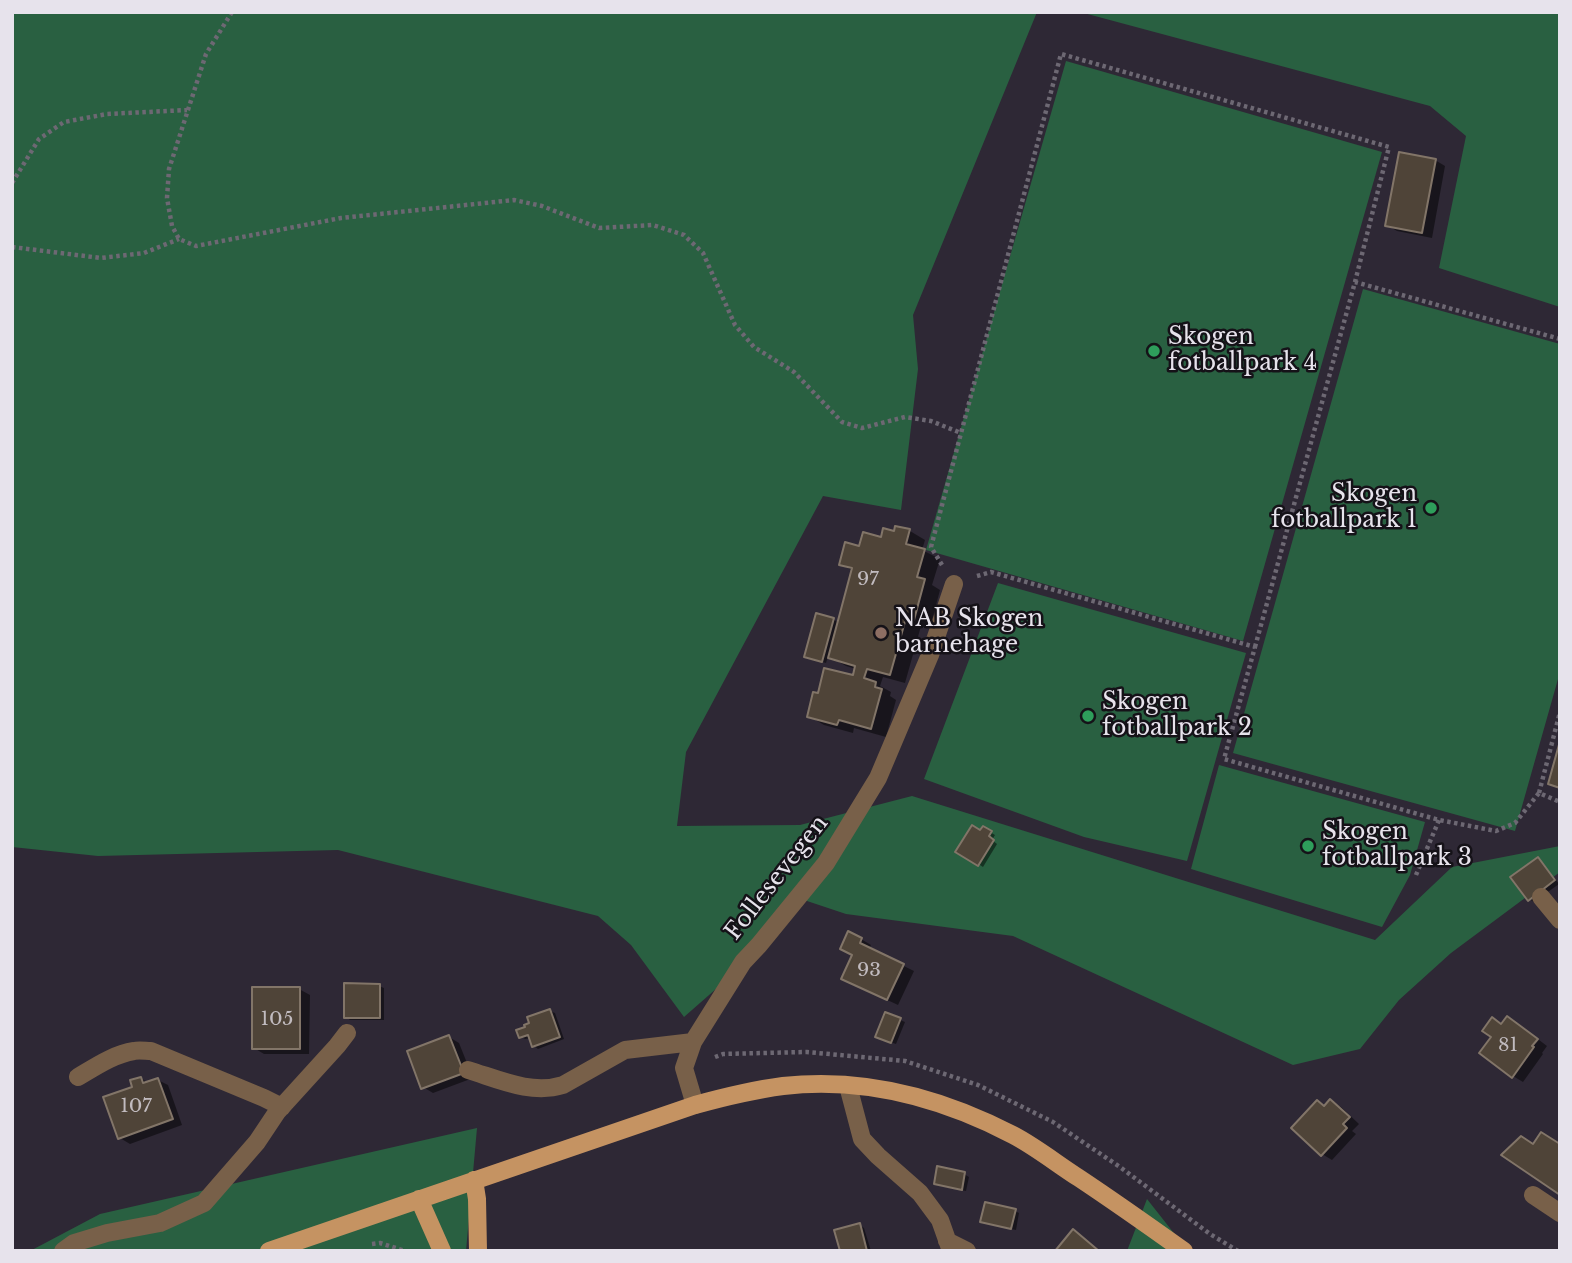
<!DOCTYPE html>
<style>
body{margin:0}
#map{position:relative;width:1572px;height:1263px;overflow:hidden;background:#2e2835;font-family:"Libre Baskerville",serif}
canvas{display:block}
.frame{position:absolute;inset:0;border:14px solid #e7e3ec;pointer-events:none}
</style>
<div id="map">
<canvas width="1572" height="1263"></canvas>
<div class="frame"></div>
</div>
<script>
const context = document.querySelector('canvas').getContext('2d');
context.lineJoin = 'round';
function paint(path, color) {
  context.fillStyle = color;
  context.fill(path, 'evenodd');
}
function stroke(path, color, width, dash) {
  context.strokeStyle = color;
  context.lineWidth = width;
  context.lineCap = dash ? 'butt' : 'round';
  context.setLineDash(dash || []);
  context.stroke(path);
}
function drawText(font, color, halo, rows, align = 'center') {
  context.font = font + ' "Libre Baskerville",serif';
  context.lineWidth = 5;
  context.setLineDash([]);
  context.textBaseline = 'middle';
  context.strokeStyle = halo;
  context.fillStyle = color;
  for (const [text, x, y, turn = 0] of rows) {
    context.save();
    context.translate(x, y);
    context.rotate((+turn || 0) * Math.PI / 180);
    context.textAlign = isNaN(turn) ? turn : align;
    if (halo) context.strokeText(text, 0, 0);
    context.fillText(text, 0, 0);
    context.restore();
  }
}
paint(new Path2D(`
 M12 12H1037L913 315 918 369 901 510 823 496 686 752 677 826 800 825 912 796 1375 940 1452 867 1560 846V872L1451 953 1399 1000 1360 1049 1293 1065 1013 936 846 914 795 897 749 960 684 1017 631 945 598 916 338 850 98 856 12 847Z
 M1080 12H1560V307L1439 268 1466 136 1430 106Z
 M1066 61 1382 152 1243 641 926 550Z
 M1363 289 1560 344V672L1515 831 1233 753Z
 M998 583 1246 653 1187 861 1084 837 924 779Z
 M1219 765 1425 822 1410 875 1382 927 1191 869Z
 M477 1128 466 1251H30L100 1214Z
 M1147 1199 1188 1251H1127Z`), '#296041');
paint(new Path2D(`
 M1435 160 1445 166 1432 238 1397 231 1387 225Z
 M896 528 910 531 925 540 922 550 940 559 932 585 940 590 930 628 921 626 905 683 883 677 880 686 891 692 890 696 896 700 886 737 854 728 853 733 824 725 809 716 819 696 854 677 856 669 846 666 828 656 826 663 810 658 833 619 839 623 853 571 841 564 860 548 895 533Z
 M983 828 995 835 992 840 997 844 983 867 958 851 981 832Z
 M1538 859 1542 862 1559 884 1534 902 1529 899Z
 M861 939 871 945 869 949 914 971 898 1005 853 984 854 955Z
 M379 986 384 988V1020H350L346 1017Z
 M299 989 310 995 309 1054H264L254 1048Z
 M550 1011 555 1013 564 1039 538 1049 534 1046 531 1038 525 1039 521 1037 528 1027Z
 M900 1020 905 1022 896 1044 881 1039Z
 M1518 1024 1547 1046 1542 1053 1543 1054 1523 1082 1513 1076 1502 1025Z
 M449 1037 459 1043 473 1078 433 1093 423 1087Z
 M141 1078 148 1083 158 1080 168 1085 182 1125 130 1144 120 1138 135 1088Z
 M1331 1101 1341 1107 1359 1124 1352 1131 1356 1134 1332 1160 1322 1154 1317 1102 1326 1107Z
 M964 1174 969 1177 966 1191 940 1186 936 1184Z
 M1015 1211 1019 1213 1016 1230 987 1224 982 1221Z
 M860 1225 864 1228 871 1251H841Z`), '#0007');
const building = new Path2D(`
 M1399 152 1436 159 1422 233 1385 226Z
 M895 526 910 529 906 544 925 549 917 577 925 579 914 620 906 618 890 675 867 669 864 678 876 682 875 687 882 689 871 729 839 720 837 725 807 717 813 692 818 693 824 668 853 675 855 666 828 658 852 568 839 565 845 542 859 546 863 532 881 537 883 528 894 531Z
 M816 613 834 618 822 662 804 657Z
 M1560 741V788L1548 784Z
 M972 825 980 830 983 826 992 831 989 836 994 840 978 866 955 852Z
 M1538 857 1555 880 1528 901 1510 877Z
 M848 931 862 938 860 943 904 964 887 1000 841 979 852 955 840 949Z
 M344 983 380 984V1018H344Z
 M252 987H300V1049H252Z
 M550 1009 560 1037 532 1047 528 1035 519 1038 516 1030 525 1027 524 1025 529 1023 527 1017Z
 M885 1012 901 1018 891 1043 875 1037Z
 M1507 1016 1538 1039 1532 1046 1534 1047 1512 1078 1479 1053 1491 1037 1482 1031 1492 1017 1501 1024Z
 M449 1035 464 1073 421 1089 407 1051Z
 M141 1077 143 1083 158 1078 173 1119 118 1139 103 1097 132 1087 130 1080Z
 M1330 1099 1350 1117 1343 1124 1347 1128 1321 1156 1291 1128 1317 1100 1324 1106Z
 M1541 1132 1560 1144V1195L1501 1155 1521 1136 1533 1144Z
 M937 1166 965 1172 962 1190 934 1184Z
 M985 1202 1016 1209 1011 1229 980 1222Z
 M860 1223 867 1251H840L834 1230Z
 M1073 1229 1099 1251H1055Z`);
paint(building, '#4f4438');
stroke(building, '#827568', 2);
stroke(new Path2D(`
 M232 12 206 54 169 169 167 198 172 226 179 239 196 246 341 218 514 200 542 206 599 228 653 225 684 235 703 253 735 325 754 347 794 372 842 422 862 428 905 417 931 421 961 433
 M12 183 39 139 64 122 107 114 187 110
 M12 247 101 258 144 253 179 239
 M942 565 931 547 1061 54 1389 147 1355 282
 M977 576 991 572 1255 647 1224 759 1439 820 1496 831 1515 823 1539 793 1560 802
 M1255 647 1355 282 1560 339
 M1539 793 1560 712
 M1416 875 1439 820
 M715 1057 723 1054 807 1052 905 1061 978 1085 1053 1122 1120 1167 1210 1234 1238 1251
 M372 1244 380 1243 405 1251`), '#6d6873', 4.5, [3.5, 3.5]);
stroke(new Path2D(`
 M1541 897 1560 920
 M468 1070C498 1079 531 1095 563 1085L625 1050 693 1042
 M78 1077C95 1067 114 1054 134 1051 139 1050 146 1051 151 1051L264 1098 282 1107
 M848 1086 862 1139 878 1156 920 1193 940 1220 951 1251
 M695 1105 684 1068 693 1042 743 962 759 945 826 863 878 778 930 655 954 584
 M1533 1195 1560 1213
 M947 1241 967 1251
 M63 1251 74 1243 107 1233 160 1223 204 1203 257 1142 277 1112 337 1046 347 1033`), '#786049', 18);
stroke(new Path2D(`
 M474 1180 477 1199 478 1251
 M419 1199 442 1251
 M269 1251 695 1105C724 1097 753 1090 783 1086 863 1077 942 1098 1013 1135 1036 1147 1057 1164 1079 1178 1115 1202 1149 1226 1184 1251`), '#c59362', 18);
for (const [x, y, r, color] of [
 [1154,351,7,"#2e9e5b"],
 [1431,508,7,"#2e9e5b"],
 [881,633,7,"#8d6e63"],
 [1088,716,7,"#2e9e5b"],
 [1308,846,7,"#2e9e5b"]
]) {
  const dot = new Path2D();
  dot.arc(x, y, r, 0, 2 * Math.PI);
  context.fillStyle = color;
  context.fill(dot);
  stroke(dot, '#151218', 2.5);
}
drawText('19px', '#c1bbbf', null, [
 ["97",868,580],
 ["93",869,971],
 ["105",277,1020],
 ["81",1508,1046],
 ["107",136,1107]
]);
drawText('23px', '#e7e3ec', '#151218', [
 ["Skogen",1168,338],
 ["fotballpark 4",1168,364],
 ["Skogen",1417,495,"right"],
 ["fotballpark 1",1417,521,"right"],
 ["NAB Skogen",895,620],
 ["barnehage",895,646],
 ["Skogen",1102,703],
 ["fotballpark 2",1102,729],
 ["Skogen",1322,833],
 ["fotballpark 3",1322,859]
], 'left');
drawText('23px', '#e7e3ec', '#151218', [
 ["Follesevegen",777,878,-52]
]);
</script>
